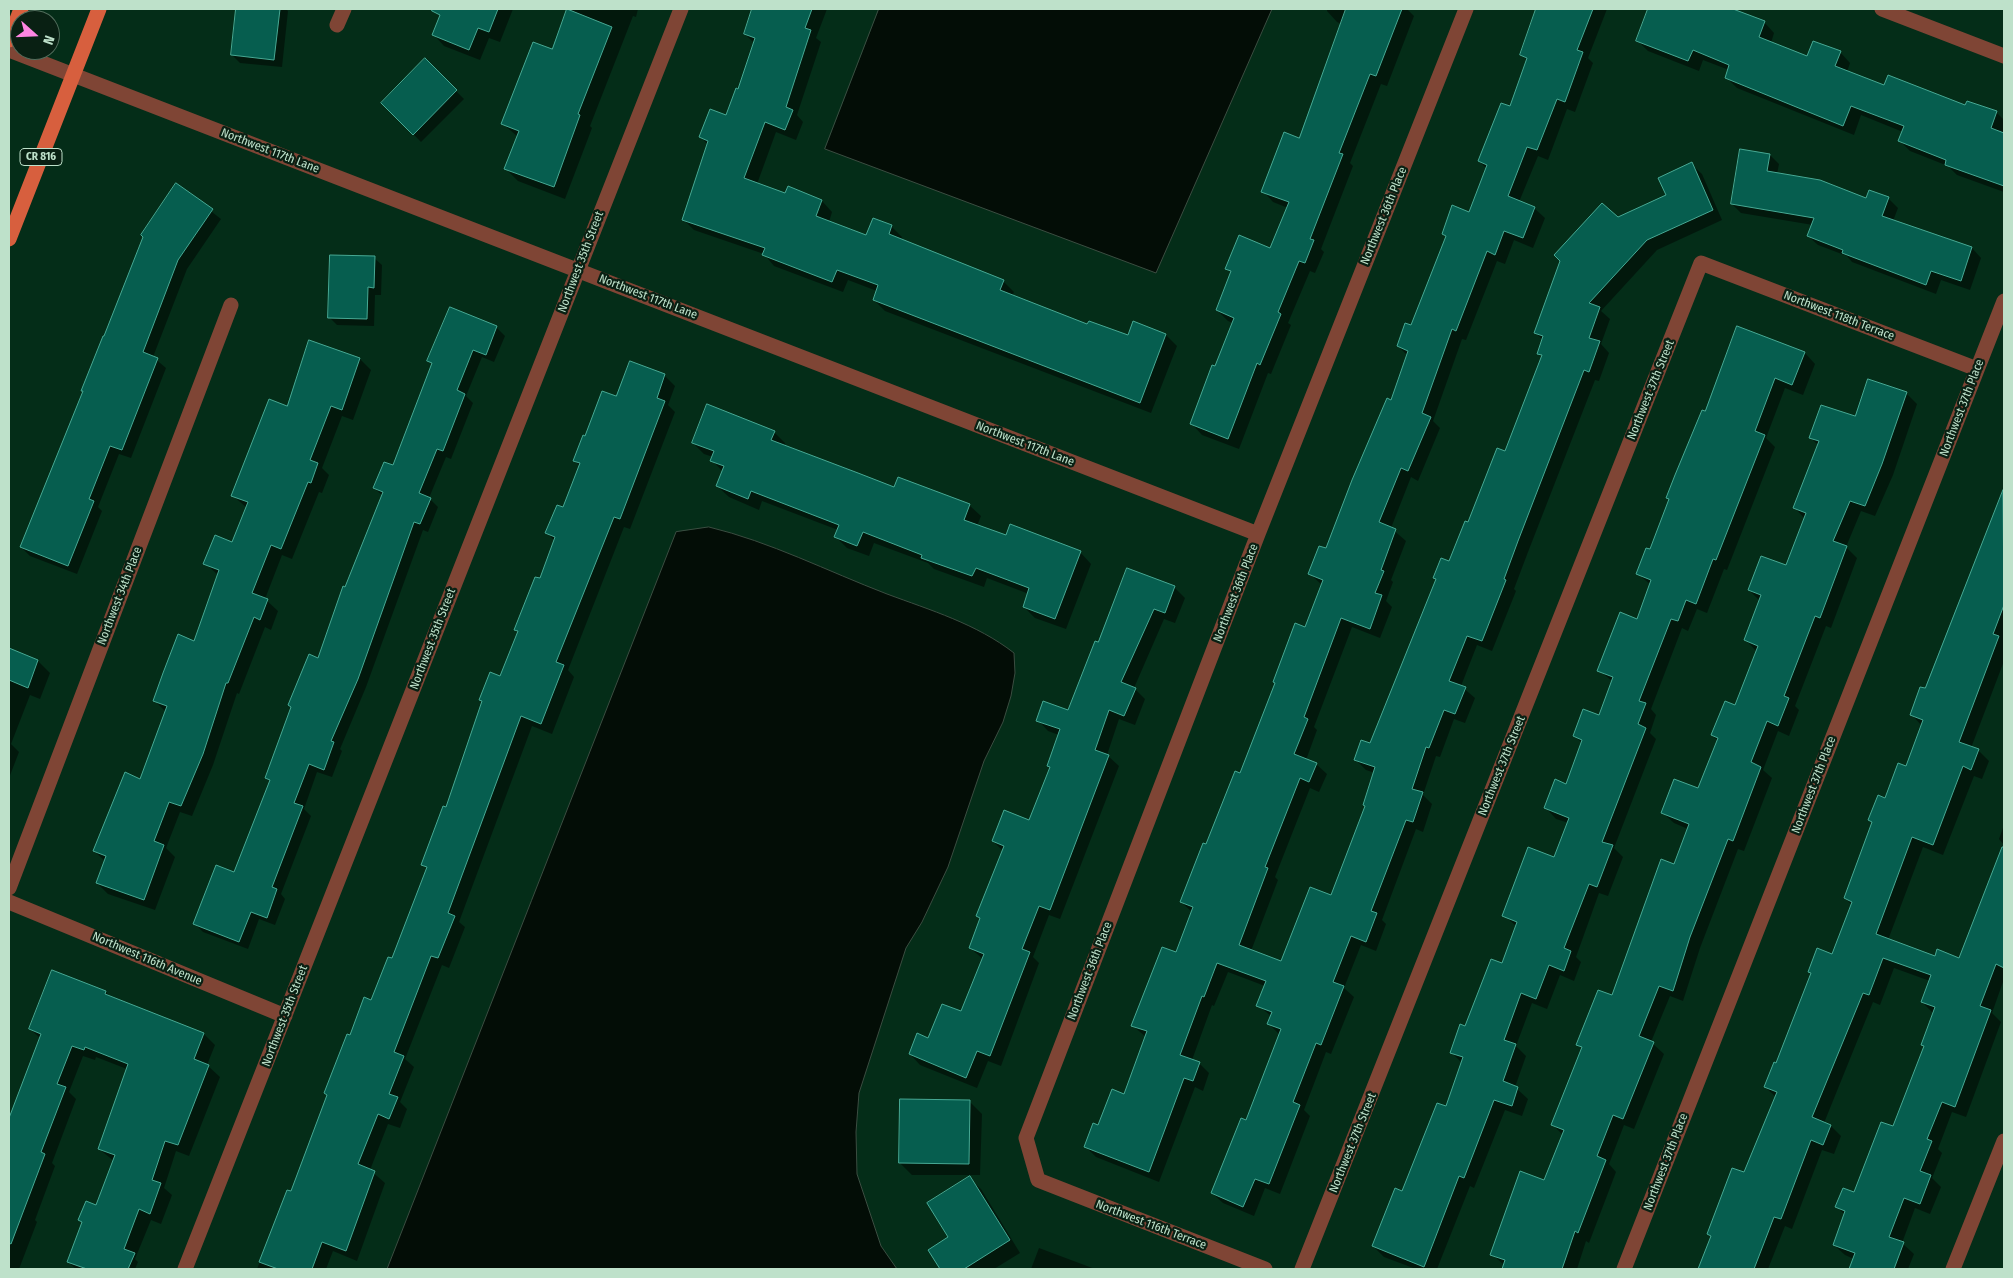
<!DOCTYPE html>
<style>
body{margin:0}
#map{position:relative;width:2013px;height:1278px;overflow:hidden;background:#042d18;font-family:"Fira Sans Condensed",sans-serif}
canvas{display:block}
.frame{position:absolute;inset:0;border:10px solid #bee1ca;pointer-events:none}
.north{position:absolute;left:10px;top:10px;width:50px;height:50px;box-sizing:border-box;background:#092013;border:1px solid #516d5c;border-radius:50%;rotate:110deg;font-size:14px;font-weight:700;line-height:20px;text-align:center;color:#bee1ca}
.north::after{content:'';display:block;margin:auto;width:18px;height:22px;background:#fd86e2;clip-path:polygon(50% 0,100% 100%,50% 72%,0 100%)}
</style>
<div id="map">
<canvas width="2013" height="1278"></canvas>
<div class="frame"></div>
<div class="north">N</div>
</div>
<script>
const context = document.querySelector('canvas').getContext('2d');
context.lineJoin = 'round';
function paint(path, color) {
  context.fillStyle = color;
  context.fill(path, 'evenodd');
}
function stroke(path, color, width, dash) {
  context.strokeStyle = color;
  context.lineWidth = width;
  context.lineCap = dash ? 'butt' : 'round';
  context.setLineDash(dash || []);
  context.stroke(path);
}
function drawText(font, color, halo, rows, align = 'center') {
  context.font = font + ' "Fira Sans Condensed",sans-serif';
  context.lineWidth = 4.5;
  context.setLineDash([]);
  context.textBaseline = 'middle';
  context.strokeStyle = halo;
  context.fillStyle = color;
  for (const [text, x, y, turn = 0] of rows) {
    context.save();
    context.translate(x, y);
    context.rotate((+turn || 0) * Math.PI / 180);
    context.textAlign = isNaN(turn) ? turn : align;
    if (halo) context.strokeText(text, 0, 0);
    context.fillText(text, 0, 0);
    context.restore();
  }
}
const water = new Path2D(`
 M879 9H1272L1156 273 825 149Z
 M709 527C771 542 827 571 887 594 930 610 977 624 1014 653L1015 673 1011 696 1003 722 984 761 948 867 922 922 906 948 859 1093 856 1132 857 1174 881 1246 897 1269H387L676 532Z`);
paint(water, '#030d06');
stroke(water, '#3b4d41', 1);
paint(new Path2D(`
 M238 9H286L288 11 282 67 240 63 232 55Z
 M434 9H513L500 42 489 38 480 60 444 46 434 35 441 15Z
 M568 9H638L636 17 633 16 590 126 592 128 565 199 518 181 506 169 518 137 502 123 552 50Z
 M755 9H827L816 38 821 42 797 115 803 122 796 140 776 132 757 184 786 194 822 201 832 212 829 222 867 237 891 226 902 237 901 240 1003 281 1014 292 1012 296 1088 326 1128 337 1134 323 1166 335 1177 346 1151 413 885 311 874 300 877 291 848 280 843 292 774 266 764 254 694 230 683 219 708 145 701 137 726 117 739 91 755 44 745 34Z
 M1327 9H1407L1414 16 1387 86 1381 84 1350 163 1353 166 1321 249 1324 252 1315 273 1310 271 1288 323 1291 325 1271 374 1268 373 1239 449 1202 435 1192 424 1233 323 1228 321 1217 310 1232 273 1227 268 1271 249 1288 208 1273 202 1263 191 1299 139 1342 24 1337 22 1327 11Z
 M1538 9H1607L1588 58 1593 63 1575 112 1567 109 1548 160 1538 156 1519 202 1534 208 1545 218 1533 248 1514 240 1505 264 1497 261 1466 340 1462 339 1433 421 1440 428 1418 481 1411 477 1391 528 1406 541 1391 580 1393 582 1386 601 1392 607 1380 638 1352 627 1314 727 1317 730 1306 760 1316 764 1327 774 1319 792 1310 788 1275 877 1278 880 1251 951 1282 963 1332 897 1366 807 1375 773 1366 770 1356 760 1371 745 1450 562 1506 453 1543 357 1539 353 1543 340 1536 333 1618 219 1667 195 1691 164 1702 174 1722 220 1657 250 1601 311 1610 319 1601 344 1609 353 1599 381 1595 380 1528 552 1514 589 1516 591 1492 651 1477 645 1461 686 1475 698 1465 723 1454 719 1440 757 1436 756 1423 795 1432 804 1423 832 1416 829 1382 920 1386 924 1376 951 1361 945 1344 988 1354 997 1331 1054 1326 1052 1304 1110 1310 1116 1280 1194 1265 1188 1254 1216 1223 1203 1212 1193 1247 1122 1279 1034 1269 1024 1272 1017 1258 1005 1265 986 1228 972 1214 1006 1212 1005 1192 1060 1199 1063 1209 1073 1203 1091 1195 1087 1159 1182 1096 1157 1086 1147 1099 1126 1125 1095 1146 1037 1133 1026 1176 953 1192 912 1181 902 1306 628 1322 585 1310 574 1327 550 1392 401 1408 356 1398 346 1412 326 1447 238 1443 234 1470 213 1487 169 1479 161 1510 108 1528 61 1521 54Z
 M1650 9H1729L1764 22 1774 33 1771 43 1808 57 1840 52 1850 63 1847 72 1885 87 1996 112 2004 120V192L1957 175 1948 166 1910 151 1900 141 1903 132 1861 115 1854 135 1737 88 1726 77 1729 70 1703 60 1699 71 1648 51 1638 41Z
 M425 60 464 99 421 142 383 103Z
 M1770 155 1779 164 1777 174 1866 199 1888 198 1898 208 1893 221 1972 248 1981 258 1970 290 1941 280 1936 294 1852 262 1847 256 1818 245 1808 236 1813 225 1741 213 1732 204Z
 M177 185 221 219 187 269 153 357 166 368 131 458 119 454 98 507 102 511 77 574 30 556 21 547 84 392 82 390Z
 M374 258 382 265 381 295H375L374 326 337 325 329 317Z
 M451 309 497 328 505 336 494 362 482 357 466 396 473 403 451 459 446 457 429 498 438 507 428 532 423 530 366 687 340 749 342 751 332 777 317 772 304 809 311 816 281 894 285 899 275 925 259 919 248 949 203 932 195 924 235 874 271 782 266 778 318 660 383 496 374 488 393 467 433 365 429 361Z
 M1738 328 1805 353 1815 364 1803 395 1785 388 1766 438 1775 447 1727 570 1724 569 1707 613 1697 609 1688 631 1682 628 1651 709 1656 715 1650 733 1656 739 1614 848 1623 857 1608 896 1599 893 1576 957 1581 962 1574 981 1560 975 1547 1009 1532 1003 1516 1046 1526 1056 1515 1087 1528 1099 1522 1116 1505 1110 1474 1188 1470 1186 1437 1269H1416L1384 1257 1373 1246 1446 1108 1462 1063 1451 1052 1502 965 1517 927 1504 915 1555 859 1569 823 1556 819 1546 808 1566 785 1582 743 1575 736 1599 717 1613 682 1599 670 1638 621 1651 585 1638 574 1650 551 1670 501 1667 498 1706 413Z
 M360 359 371 370 353 420 342 416 322 468 329 475 322 493 319 492 292 559 282 555 265 599 278 611 271 630 265 627 239 694 237 693 213 765 192 816 180 812 166 848 175 857 155 910 108 894 97 883 105 861 94 851 141 780 166 712 155 701 195 642 219 576 205 563 233 543 247 508 232 495 287 408Z
 M631 362 665 376 675 386 668 405 675 412 630 529 624 527 568 670 574 677 552 734 532 726 459 922 465 927 449 968 442 965 405 1059 414 1067 400 1102 407 1109 400 1128 388 1124 370 1170 385 1183 357 1261 333 1251 326 1269H257L288 1192 292 1193 350 1036 372 1002 392 960 428 869 422 864 446 809 483 703 480 699 501 678 518 633 515 629 540 580 555 541 547 533 564 509 580 466 574 460 586 437 617 397Z
 M1906 393 1917 404 1893 475 1875 516 1861 511 1846 547 1857 558 1831 628 1826 626 1795 706 1799 710 1789 736 1778 731 1763 770 1772 778 1744 851 1738 849 1700 948 1683 1001 1670 996 1651 1042 1664 1054 1634 1129 1624 1125 1609 1164 1616 1172 1589 1243 1586 1241 1577 1269H1503L1505 1266 1492 1254 1545 1182 1563 1135 1553 1125 1583 1049 1578 1044 1613 997 1675 866 1688 829 1674 823 1663 813 1699 790 1718 741 1712 735 1736 707 1756 651 1746 640 1760 601 1749 590 1787 567 1805 519 1794 507 1818 445 1811 438Z
 M774 432 785 443V445L895 488 969 505 981 516 977 526 1007 536 1080 552 1091 564 1066 629 1035 618 1024 607 1029 594 987 578 984 587 934 569 928 563 874 543 869 556 847 548 836 537 838 530 762 501 759 510 729 497 717 486 723 472 712 460 713 457 704 454 693 443Z
 M2004 491V661L1971 748 1978 750 1989 761 1982 779 1974 776 1943 855 1923 847 1888 940 1935 958 1960 960 2004 845 1999 839 2004 825V979L1992 1013 2001 1022 1966 1117 1952 1112 1938 1149 1942 1153 1932 1178 1941 1187 1930 1214 1915 1208 1902 1243 1914 1254 1908 1269H1850L1854 1259 1845 1255 1834 1245 1845 1215 1837 1207 1854 1194 1894 1128 1925 1047 1933 1013 1922 1002 1930 981 1894 968 1880 1005 1873 1002 1824 1123 1831 1126 1841 1136 1834 1154 1822 1150 1792 1229 1785 1226 1768 1269H1699L1712 1237 1708 1234 1745 1174 1776 1097 1765 1087 1777 1064 1812 974 1809 972 1833 955 1852 905 1845 898 1873 823 1870 820 1907 768 1922 726 1911 714 1925 690Z
 M1128 569 1175 588 1185 598 1175 623 1164 619 1134 688 1145 699 1135 725 1119 719 1107 755 1119 766 1060 919 1049 915 1033 957 1039 963 1001 1066 988 1061 977 1088 920 1065 910 1054 962 1013 983 959 970 948 981 920 977 916 1003 851 993 841 1030 821 1051 768 1049 766 1059 735 1048 731 1038 720 1069 712 1099 644Z
 M9 650 38 661 50 673 40 699 30 695 11 744 19 752 9 778Z
 M53 971 106 992 111 998 204 1034 215 1045 207 1065 220 1077 189 1156 176 1151 164 1188 172 1195 161 1224 151 1220 135 1259 138 1262 135 1269H76L68 1262 83 1223 80 1220 96 1207 114 1161 99 1149 127 1069 96 1057 95 1060 83 1056 69 1092 76 1099 52 1163 55 1166 35 1220 37 1222 19 1269H9V1121L40 1038 30 1029Z
 M970 1102 982 1114 980 1175H912L900 1163Z
 M969 1178 981 1189 1020 1253 994 1269H941L930 1250 950 1238Z
 M1039 1248 1095 1269H1031Z`), '#0007');
const building = new Path2D(`
 M236 9H280L274 60 231 55Z
 M432 9H498L489 32 478 28 469 50 432 35 440 15 432 11Z
 M567 9 612 27 578 114 580 115 554 187 504 169 519 131 501 124 533 42 552 49Z
 M752 9H812L805 28 811 30 786 107 793 110 785 130 765 122 744 178 785 193 788 186 822 200 816 216 866 235 873 218 892 225 889 234 1004 280 1000 290 1087 324 1089 321 1128 335 1133 321 1166 334 1140 403 873 300 878 285 837 270 832 282 762 255 765 248 682 220 708 141 699 137 710 109 726 115 736 88 738 89 755 38 744 34Z
 M1346 9H1402L1376 76 1370 74 1339 153 1343 154 1310 239 1314 240 1305 263 1299 261 1278 312 1281 314 1260 365 1257 363 1228 439 1190 424 1212 365 1215 366 1234 318 1216 310 1231 271 1225 269 1239 235 1270 248 1289 202 1261 192 1284 132 1299 138Z
 M1536 9H1593L1577 50 1583 52 1565 102 1557 99 1537 150 1527 147 1508 196 1535 207 1523 238 1504 231 1495 255 1487 251 1456 331 1452 329 1422 413 1431 417 1408 471 1401 468 1379 522 1396 529 1381 570 1384 571 1375 593 1382 595 1370 629 1341 618 1304 717 1308 719 1294 754 1317 763 1309 782 1300 778 1265 867 1268 868 1239 945 1281 961 1310 887 1331 895 1365 806 1363 805 1375 767 1354 760 1361 740 1370 743 1436 579 1433 578 1441 558 1449 561 1465 521 1468 522 1497 448 1505 451 1542 355 1537 354 1543 336 1534 333 1560 261 1554 255 1602 203 1618 217 1666 195 1658 178 1692 162 1713 210 1647 240 1589 303 1600 307 1589 338 1600 341 1589 372 1584 370 1518 541 1504 579 1506 580 1482 641 1467 636 1449 681 1466 687 1455 714 1444 710 1429 748 1426 747 1412 789 1423 792 1413 822 1406 820 1371 911 1377 913 1366 942 1351 936 1333 982 1344 986 1321 1045 1316 1043 1293 1102 1300 1105 1269 1184 1255 1179 1243 1207 1211 1193 1241 1118 1246 1120 1281 1029 1267 1024 1272 1012 1256 1006 1266 981 1217 963 1204 997 1202 996 1180 1055 1200 1062 1193 1081 1184 1078 1149 1172 1084 1147 1093 1123 1098 1125 1112 1089 1124 1094 1147 1031 1131 1026 1162 947 1176 952 1193 907 1180 902 1203 843 1206 844 1235 771 1240 773 1275 683 1273 682 1295 623 1305 627 1323 580 1308 574 1319 546 1326 548 1352 480 1387 398 1391 400 1408 351 1397 346 1405 323 1411 325 1446 236 1442 234 1452 205 1469 212 1487 165 1478 161 1501 103 1510 106 1527 58 1520 55Z
 M1648 9H1733L1765 21 1759 37 1807 56 1813 41 1841 51 1835 66 1884 85 1888 75 1965 105 1967 101 1997 111 1991 128 2004 133V186L1945 165 1946 160 1898 141 1904 126 1851 106 1843 126 1725 78 1729 65 1693 50 1688 61 1636 41Z
 M425 58 457 90 413 135 381 103Z
 M1740 149 1770 154 1767 171 1820 180 1866 198 1869 190 1889 197 1882 216 1972 247 1961 281 1931 271 1926 285 1842 253 1843 250 1807 236 1814 218 1731 204Z
 M176 183 213 209 178 260 143 352 158 358 122 450 110 446 89 499 94 501 68 566 20 547 83 391H81L103 336H104L143 237 141 235Z
 M330 255 375 256 374 288 368 287 367 319 328 318Z
 M450 307 497 326 486 355 473 350 457 390 465 394 443 451 437 449 419 493 431 498 420 524 414 522 358 679 331 741 334 742 324 770 309 764 294 803 303 806 272 887 277 889 267 918 251 912 239 942 193 924 216 865 234 872 270 780 265 778 291 707 288 705 309 654 318 658 343 586 345 587 383 492 373 488 384 462 393 465 432 363 427 361Z
 M1737 326 1805 352 1792 385 1775 378 1755 431 1765 435 1716 560 1713 559 1696 604 1686 600 1678 621 1671 619 1639 701 1646 703 1638 724 1646 728 1602 842 1613 845 1597 887 1589 884 1564 948 1571 951 1564 971 1549 965 1536 999 1521 993 1504 1040 1516 1044 1503 1081 1518 1087 1512 1106 1494 1100 1464 1178 1459 1176 1424 1267 1372 1246 1395 1188 1402 1191 1437 1103 1446 1106 1463 1057 1450 1053 1460 1024 1465 1026 1491 959 1502 963 1517 922 1502 916 1528 847 1554 857 1569 818 1544 808 1555 779 1566 784 1582 740 1573 736 1583 709 1599 715 1613 677 1597 671 1620 612 1637 619 1651 580 1636 574 1646 548 1650 549 1669 499 1666 498 1675 475 1702 410 1705 411Z
 M309 340 360 358 342 410 331 406 310 460 318 463 311 483 308 482 281 549 271 545 252 593 268 599 260 620 254 617 228 683H226L203 754 181 806 169 802 154 841 164 845 144 900 96 883 106 856 93 851 125 772 140 779 167 706 153 701 163 673 178 634 194 641 219 570 203 564 215 535 232 542 248 502 231 496 269 399 287 406Z
 M630 361 665 374 657 398 665 401 620 519 614 517 556 662 564 665 541 724 521 716 448 913 455 916 438 958 431 956 394 1052 404 1056 389 1094 398 1097 389 1119 378 1114 358 1164 375 1171 346 1251 322 1242 312 1269H278L259 1262 287 1190 291 1191 327 1095 324 1093 347 1034 350 1035 364 997 371 1000 388 957 392 958 427 867 421 865 443 806 446 807 482 701 479 700 490 672 500 676 518 631 514 630 535 577 540 578 555 537 545 533 557 505 563 507 580 463 573 461 583 435 585 436 602 391 616 396Z
 M1868 379 1907 392 1882 464 1865 506 1850 501 1833 541 1847 546 1820 618 1815 616 1784 696 1789 698 1778 726 1767 721 1751 762 1761 767 1733 841 1728 839 1690 937 1673 991 1659 986 1639 1036 1654 1042 1623 1119 1613 1115 1597 1156 1606 1160 1578 1233 1575 1231 1562 1269H1502L1505 1260 1490 1255 1520 1171 1544 1180 1564 1130 1551 1125 1582 1047 1576 1045 1598 990 1612 995 1661 859 1674 864 1689 824 1661 813 1674 779 1698 788 1718 738 1711 735 1725 701 1735 705 1758 646 1744 640 1761 595 1748 590 1761 556 1786 565 1806 513 1793 508 1819 441 1809 438 1821 405 1855 416Z
 M707 404 775 431 771 440 858 473 894 487 898 477 970 504 964 520 1006 535 1010 524 1081 551 1055 619 1023 607 1029 588 976 568 972 576 921 558 922 555 863 532 857 546 834 537 839 525 751 491 748 499 716 486 724 466 710 461 714 451 692 443Z
 M2003 490 2004 605 1993 634 1999 636 1959 742 1979 749 1971 770 1963 766 1933 845 1912 837 1876 934 1935 956 1937 949 1959 958 2002 847H2004V968L1996 964 1980 1006 1991 1010 1955 1107 1942 1102 1927 1139 1932 1141 1920 1171 1931 1175 1920 1204 1904 1198 1889 1237 1904 1242 1894 1269H1849L1855 1253 1833 1245 1845 1211 1835 1207 1843 1188 1854 1192 1881 1122 1893 1126 1924 1046 1921 1045 1935 1007 1921 1002 1931 975 1883 958 1869 995 1863 993 1812 1117 1831 1125 1823 1145 1811 1140 1781 1219 1774 1217 1754 1269H1698L1711 1236 1707 1234 1732 1168 1744 1172 1777 1092 1764 1087 1774 1062 1776 1063 1811 973 1808 972 1817 948 1832 954 1852 902 1844 898 1872 822 1868 820 1878 795 1885 798 1898 763 1906 766 1923 720 1910 715 1920 687 1925 688Z
 M1127 568 1175 586 1165 613 1154 609 1121 682 1136 688 1124 716 1109 710 1095 750 1109 755 1050 910 1039 906 1022 949 1030 952 990 1056 977 1051 966 1078 909 1054 917 1033 928 1038 942 1004 961 1011 984 954 969 948 980 918 976 916 1004 846 992 841 1004 810 1029 820 1050 767 1047 766 1060 729 1036 721 1043 701 1068 710 1095 641 1098 642Z
 M9 648 38 660 28 688 9 680Z
 M52 970 106 991 105 994 204 1033 194 1059 209 1065 178 1145 165 1141 152 1180 161 1183 150 1214 139 1209 124 1249 135 1253 128 1269H87L67 1262 82 1222 78 1220 86 1201 96 1205 115 1155 98 1149 128 1064 85 1047 84 1050 72 1046 57 1084 66 1087 41 1152 45 1154 11 1244 9 1243V1118L41 1034 29 1029Z
 M900 1099 970 1100 969 1164 899 1163Z
 M970 1176 1010 1240 964 1269H940L928 1250 948 1237 927 1203Z`);
paint(building, '#065e4f');
stroke(building, '#47a994', 1);
stroke(new Path2D(`
 M1882 9 2004 56
 M337 25 344 9
 M9 50 1258 534
 M9 888 231 305
 M9 902 285 1016
 M185 1269 681 9
 M1265 1269 1038 1180 1026 1138 1258 534 1466 9
 M1302 1269 1701 263 1977 369
 M1624 1269 2004 301
 M1953 1269 2004 1141`), '#7f4535', 15);
stroke(new Path2D(`
 M9 40 21 9
 M9 239 99 9`), '#d75f3e', 15);
for (const [x, y, w] of [
 [41,157,42]
]) {
  const box = new Path2D();
  box.roundRect(x - w / 2, y - 8.5, w, 17, 4);
  context.fillStyle = '#092013';
  context.fill(box);
  stroke(box, '#bee1ca', 1);
}
drawText('bold 11px', '#bee1ca', null, [
 ["CR 816",41,157]
]);
drawText('12px', '#bee1ca', '#092013', [
 ["Northwest 117th Lane",270,151,21],
 ["Northwest 36th Place",1384,216,-68],
 ["Northwest 35th Street",581,262,-69],
 ["Northwest 117th Lane",648,297,21],
 ["Northwest 118th Terrace",1839,316,21],
 ["Northwest 37th Street",1651,390,-68],
 ["Northwest 37th Place",1962,408,-69],
 ["Northwest 117th Lane",1025,444,21],
 ["Northwest 36th Place",1236,593,-69],
 ["Northwest 34th Place",120,596,-69],
 ["Northwest 35th Street",433,639,-69],
 ["Northwest 37th Street",1502,766,-68],
 ["Northwest 37th Place",1814,785,-69],
 ["Northwest 116th Avenue",147,959,23],
 ["Northwest 36th Place",1090,971,-69],
 ["Northwest 35th Street",285,1016,-69],
 ["Northwest 37th Street",1353,1143,-68],
 ["Northwest 37th Place",1666,1162,-69],
 ["Northwest 116th Terrace",1151,1225,21]
]);
</script>
